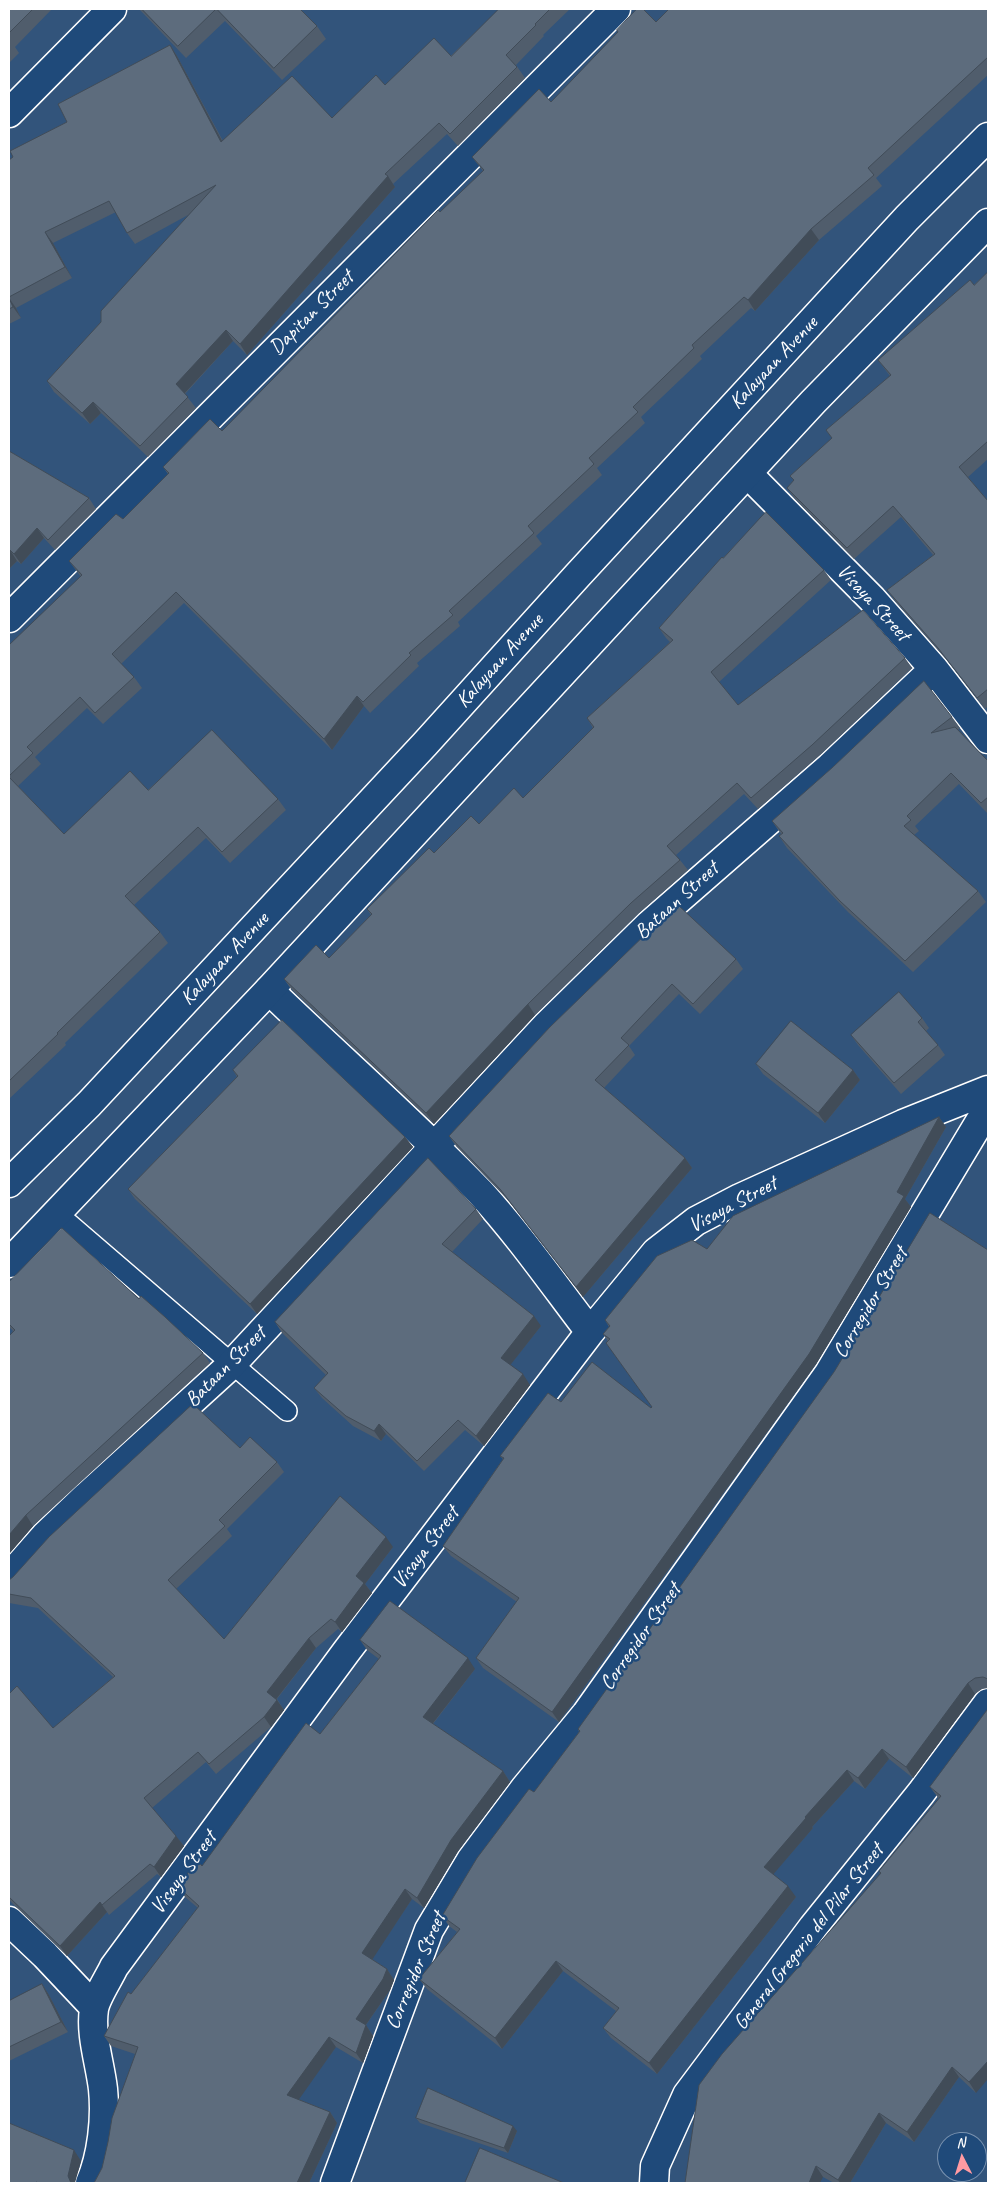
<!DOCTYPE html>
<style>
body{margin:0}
#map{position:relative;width:997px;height:2192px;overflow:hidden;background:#32547b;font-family:Caveat,sans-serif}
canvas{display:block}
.frame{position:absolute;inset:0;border:10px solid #fff;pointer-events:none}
.north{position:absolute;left:937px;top:2132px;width:50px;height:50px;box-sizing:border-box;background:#1f4a7a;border:1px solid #7992af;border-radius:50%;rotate:355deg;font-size:14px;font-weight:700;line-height:20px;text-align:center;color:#fff}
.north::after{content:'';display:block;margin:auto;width:18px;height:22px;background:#ff9aa2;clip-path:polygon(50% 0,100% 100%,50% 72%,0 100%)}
</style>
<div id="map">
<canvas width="997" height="2192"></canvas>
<div class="frame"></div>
<div class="north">N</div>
</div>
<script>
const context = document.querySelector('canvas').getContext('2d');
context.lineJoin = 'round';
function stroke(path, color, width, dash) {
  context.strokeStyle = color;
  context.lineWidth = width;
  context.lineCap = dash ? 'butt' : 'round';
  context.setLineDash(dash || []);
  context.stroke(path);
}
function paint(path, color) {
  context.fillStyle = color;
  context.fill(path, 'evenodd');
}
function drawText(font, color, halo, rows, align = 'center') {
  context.font = font + ' Caveat,sans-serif';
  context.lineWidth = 5;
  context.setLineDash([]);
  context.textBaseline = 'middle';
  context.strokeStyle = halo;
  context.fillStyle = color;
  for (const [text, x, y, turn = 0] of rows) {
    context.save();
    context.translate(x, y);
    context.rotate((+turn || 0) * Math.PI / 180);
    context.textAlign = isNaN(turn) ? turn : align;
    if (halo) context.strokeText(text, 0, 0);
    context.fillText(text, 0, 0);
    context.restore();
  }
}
const service = new Path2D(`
 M58 1214 287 1411`);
const minor = new Path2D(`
 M9 113 112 9
 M748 474 872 599 934 669 988 739
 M9 618 616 9
 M269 990C339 1058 413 1122 480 1192 520 1236 554 1285 590 1332
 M9 1577 45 1536 87 1496 231 1365 546 1026 649 925 830 767 934 669
 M9 1921 45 1955 94 2007
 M90 2183C102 2156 106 2118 103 2089 100 2063 90 2035 94 2009 96 1997 109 1978 114 1967L346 1652 590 1332 656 1252 696 1221 740 1198 903 1124 988 1090
 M335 2183 429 1930 471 1860 525 1788 586 1714 829 1373 988 1108
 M654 2183 655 2166 687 2095 813 1927 921 1793 988 1703`);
const primary = new Path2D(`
 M9 1183 89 1104 425 744 577 576 907 218 988 137
 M9 1263 269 990 813 402 988 223`);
stroke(service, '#fff', 22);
stroke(minor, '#fff', 31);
stroke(primary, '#fff', 31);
stroke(service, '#1f4a7a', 19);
stroke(minor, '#1f4a7a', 28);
stroke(primary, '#1f4a7a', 28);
paint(new Path2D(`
 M9 9H52L15 47 19 53 9 63Z
 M139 9H300L317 26 326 39 282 80 225 21 186 58Z
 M499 9H570L543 35 544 36 516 65 525 78 458 146 447 134 393 184 395 187 247 355 233 341 185 394 196 408 148 457 101 413 90 424 54 392 47 381 101 322 188 215 135 244 127 233 116 212 53 243 72 278 16 308 21 318 9 324V160L67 122 170 45 177 56 223 141 332 118 385 85 451 56Z
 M988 9V75L876 178 882 186 819 240 755 311 751 308 700 356 702 359 641 417 645 423 597 468 602 475 536 536 542 544 458 622 460 626 417 663 419 666 370 713 364 706 332 750 184 603 121 664 134 677 142 688 103 724 87 708 35 757 41 764 18 786 64 834 148 790 278 799 286 810 230 863 206 838 134 905 160 932 168 943 65 1043 66 1045 9 1099V645L81 577 69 561 123 519 168 474 163 467 222 431 440 212 483 171 472 157 551 102 618 32 617 30 656 22Z
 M988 272V459L968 477 988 501V706L985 709 946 659 895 601 887 590 933 555 901 517 854 559 795 499 787 488 794 481 790 476 832 438 826 430 890 376 878 360 974 285Z
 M9 451 89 498 96 509 55 550 44 538 21 564 17 561 9 569Z
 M723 558 824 570 831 580 719 682 738 705 905 658 912 668 820 755 758 809 744 794 676 855 688 870 638 914 535 1015 434 1124 291 989 284 979 329 958 371 915 367 909 434 853 479 824 523 798 593 728 587 718 670 642 666 638 659 628Z
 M952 717 960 728 958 730 988 761V814L959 784 915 826 919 831 914 835 978 891 986 902 913 972 848 912 787 848 779 836 781 834 772 821Z
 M736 959 743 969 700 1014 679 994 629 1046 635 1055 604 1088 685 1158 692 1168 583 1297 507 1199 456 1146 449 1136 550 1027Z
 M922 1018 929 1028 926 1031 938 1045 945 1055 901 1094 858 1045 851 1035Z
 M756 1064 853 1070 860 1080 825 1123 763 1074Z
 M233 1070 405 1137 413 1147 257 1314 135 1199 128 1189 237 1077Z
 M939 1117 946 1127 905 1199 911 1207 816 1364 559 1722 483 1668 476 1658 517 1602 451 1556 443 1546 503 1459 500 1456 561 1402 651 1408 652 1407 603 1334 609 1327 605 1320 707 1249Z
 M476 1209 483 1219 452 1252 541 1326 510 1365 530 1385 484 1446 465 1430 424 1471 386 1434 381 1441 353 1426 322 1398 314 1388 326 1375 282 1333 275 1322Z
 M988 1250V1688L982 1689 975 1694 913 1778 889 1759 865 1789 854 1781 812 1827 813 1828 773 1874 796 1897 657 2074 611 2038 603 2028 616 2011 563 1971 502 2049 427 1989 419 1979 457 1932 449 1926 442 1916 579 1732 578 1729Z
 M9 1282 139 1299 203 1353 210 1363 33 1526 9 1554V1336L13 1331 9 1327Z
 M240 1448 277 1462 284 1472 227 1529 232 1536 176 1589 224 1639 393 1547 365 1584 372 1593 342 1632 338 1629 316 1648 277 1699 284 1710 271 1727 216 1774 206 1762 152 1808 184 1846 161 1877 157 1874 109 1915 107 1912 67 1956 16 1907 9 1900V1694L53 1728 113 1677 38 1608 9 1603V1580Z
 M360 1640 475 1669 433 1724 503 1771 510 1782 458 1851 424 1908 412 1899 372 1959 387 1969 394 1980 390 1990 366 2025 373 2036 363 2063 336 2047 298 2099 330 2112 337 2123 309 2183H94L102 2168 135 2054 111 2046 104 2036 131 1994 198 1908 185 1897 178 1887 202 1866 320 1734 379 1659 367 1650Z
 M988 1709 976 2093 959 2077 914 2142 886 2123 850 2183H834L823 2177 685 2183 880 1873 879 1871 939 1799 930 1787Z
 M42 1984 49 1995 68 2032 9 2061V2001Z
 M416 2118 517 2131 508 2153 420 2123Z`), '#505d6c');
paint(new Path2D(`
 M170 45 177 56 229 154 221 142Z
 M388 176 395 187 247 355 240 344Z
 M811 229 819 240 755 311 748 300Z
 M45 232 53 243 72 278 65 267Z
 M9 298 16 308 21 318 13 307Z
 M226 330 233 341 183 395 176 384Z
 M93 402 101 413 90 424 82 413Z
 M37 528 44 538 21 564 14 554Z
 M10 550 17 561 9 569V551Z
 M357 696 364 706 332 750 324 739Z
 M528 1004 535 1015 434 1124 426 1113Z
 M853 1070 860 1080 825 1123 818 1113Z
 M939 1117 946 1127 905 1199 911 1207 816 1364 559 1722 552 1712 897 1192Z
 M405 1137 413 1147 257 1314 250 1304Z
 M685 1158 692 1168 583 1297 576 1287Z
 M534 1316 541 1326 508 1368 501 1358Z
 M523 1374 530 1385 484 1446 476 1436Z
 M379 1424 386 1434 381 1441 374 1431Z
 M26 1515 33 1526 9 1554V1535Z
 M386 1537 393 1547 365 1584 372 1593 342 1632 335 1622 356 1576Z
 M309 1638 316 1648 274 1702 267 1692Z
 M468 1658 475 1669 430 1727 423 1717Z
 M968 1683 975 1694 913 1778 906 1767Z
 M277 1700 284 1710 271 1727 264 1717Z
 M882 1749 889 1759 865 1789 858 1778Z
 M847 1770 854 1781 812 1827 813 1828 771 1877 764 1867 805 1817Z
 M503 1771 510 1782 458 1851 424 1908 417 1898 451 1840Z
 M176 1836 184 1846 161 1877 154 1867Z
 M788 1886 796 1897 657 2074 649 2063Z
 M405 1889 412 1899 370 1963 362 1953Z
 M100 1902 107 1912 67 1956 60 1946Z
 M556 1961 563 1971 502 2049 495 2038Z
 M387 1969 394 1980 390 1990 363 2029 356 2019Z
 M42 1984 49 1995 68 2032 61 2022Z
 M366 2025 373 2036 363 2063 356 2053Z
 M329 2037 336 2047 295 2105 287 2095Z
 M988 2061V2079L976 2093 969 2082Z
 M952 2067 959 2077 914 2142 907 2132Z
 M330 2112 337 2123 309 2183H297Z
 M879 2113 886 2123 850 2183H840L838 2180Z
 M513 2126 517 2131 508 2153 504 2148Z
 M74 2150 81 2161 75 2183H71L68 2176Z
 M816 2166 823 2177 820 2183H809Z`), '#414c58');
const building = new Path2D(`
 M9 9H33L9 33Z
 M142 9H216L178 46Z
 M217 9H300L317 26 274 68Z
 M499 9H550L535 24 536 25 506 55 517 67 450 134 439 123 385 174 388 176 240 344 226 330 176 384 188 397 140 446 93 402 82 413 47 381 101 322V311L216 185 127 233 109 201 45 232 65 267 9 297V160L13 157 10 151 67 122 58 104 170 45 221 142 292 76 332 118 376 75 385 85 434 38 451 56Z
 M637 9H643L656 22 669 9H988V57L868 168 874 175 811 229 748 300 744 297 692 345 694 348 633 407 638 412 589 458 594 464 528 526 534 533 449 611 453 615 409 653 411 655 363 702 357 696 324 739 176 592 112 654 134 677 95 713 80 697 27 747 33 753 9 776V645L82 575 69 561 116 514 123 519 169 473 163 467 210 419 222 431 438 210 440 212 484 170 472 157 539 89 551 102 618 32 617 30Z
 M988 272V441L959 467 988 501V689L977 698 938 648 887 590 935 554 893 506 847 548 787 488 794 480 790 476 832 438 826 430 891 375 878 360 970 280 974 285Z
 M9 298 13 307 9 309Z
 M9 451 89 498 48 540 37 528 14 554 10 550 9 551Z
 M766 512 824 570 711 672 738 705 863 610 905 658 812 745 751 798 737 783 667 846 680 860 631 903 528 1004 426 1113 284 979 316 945 329 958 372 914 367 909 429 848 434 853 471 816 479 824 514 788 523 798 594 727 587 718 673 640 659 628 722 557 723 558Z
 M924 681 952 717 931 733 955 727 988 761V797L981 803 951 773 907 816 911 820 904 826 978 891 905 961 840 901 779 836 783 833 772 821 833 767Z
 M212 730 278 799 222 852 198 827 125 896 160 932 57 1033 58 1034 9 1081V777L64 834 130 771 148 790Z
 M678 905 736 959 693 1004 672 984 621 1038 629 1045 595 1080 685 1158 576 1287 500 1189 449 1136 550 1027 653 927Z
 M899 992 922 1018 918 1022 938 1045 894 1083 851 1035Z
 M282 1020 405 1137 250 1304 128 1189 238 1076 233 1070Z
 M791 1021 853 1070 818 1113 756 1064Z
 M939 1117 897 1192 904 1196 809 1354 552 1712 476 1658 519 1598 443 1546 504 1458 500 1456 548 1393 561 1402 592 1362 651 1408 652 1407 606 1343 610 1339 603 1334 610 1326 605 1320 657 1256 692 1240 707 1249 733 1216Z
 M428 1158 476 1209 442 1244 534 1316 501 1358 523 1374 476 1436 458 1420 417 1461 379 1424 374 1431 346 1416 314 1388 328 1373 275 1322Z
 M930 1213 988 1250V1679L983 1677 975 1678 968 1683 906 1767 882 1749 858 1778 847 1770 805 1817 806 1818 764 1867 788 1886 649 2063 603 2028 619 2008 556 1961 495 2038 419 1979 460 1929 442 1916 477 1858 529 1789 534 1792 580 1731 578 1729 834 1372Z
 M62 1228 139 1299 141 1296 165 1317 203 1353 26 1515 9 1535V1336L15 1330 9 1324V1282Z
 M193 1404 240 1448 250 1437 277 1462 219 1520 225 1526 168 1580 224 1639 340 1496 386 1537 356 1576 364 1583 335 1622 331 1619 309 1638 267 1692 277 1700 264 1717 209 1764 198 1752 144 1798 176 1836 154 1867 150 1864 102 1905 100 1902 60 1946 9 1897V1694L17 1686 53 1728 115 1676 31 1598 9 1594V1580L13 1577 49 1537Z
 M390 1601 468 1658 423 1717 503 1771 451 1840 417 1898 405 1889 362 1953 387 1969 383 1979 356 2019 366 2025 356 2053 329 2037 287 2095 330 2112 297 2183H94L102 2168 108 2142 112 2118 138 2047 104 2036 128 1992 131 1994 199 1906 178 1887 197 1860 202 1866 306 1723 320 1734 381 1656 360 1640Z
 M988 1709V2061L969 2082 952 2067 907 2132 879 2113 838 2180 816 2166 809 2183H685L699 2085 722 2054 881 1873 879 1871 941 1796 930 1787Z
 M42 1984 61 2022 9 2047V2001Z
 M428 2088 513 2126 504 2148 416 2118Z
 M9 2123 74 2150 68 2176 71 2183H39L36 2182 35 2183H9Z
 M480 2148 564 2183H465Z`);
paint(building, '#5d6c7d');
stroke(building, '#414c58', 1);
drawText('21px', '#fff', '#1f4a7a', [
 ["Dapitan Street",312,313,-45],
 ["Kalayaan Avenue",774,363,-47],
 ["Visaya Street",873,603,47],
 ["Kalayaan Avenue",500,661,-48],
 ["Bataan Street",677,901,-42],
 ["Kalayaan Avenue",225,959,-47],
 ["Visaya Street",733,1205,-28],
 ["Corregidor Street",871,1303,-59],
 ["Bataan Street",226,1367,-45],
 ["Visaya Street",426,1548,-53],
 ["Corregidor Street",641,1637,-55],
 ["Visaya Street",184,1873,-54],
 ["General Gregorio del Pilar Street",809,1937,-52],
 ["Corregidor Street",416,1971,-67]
]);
</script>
